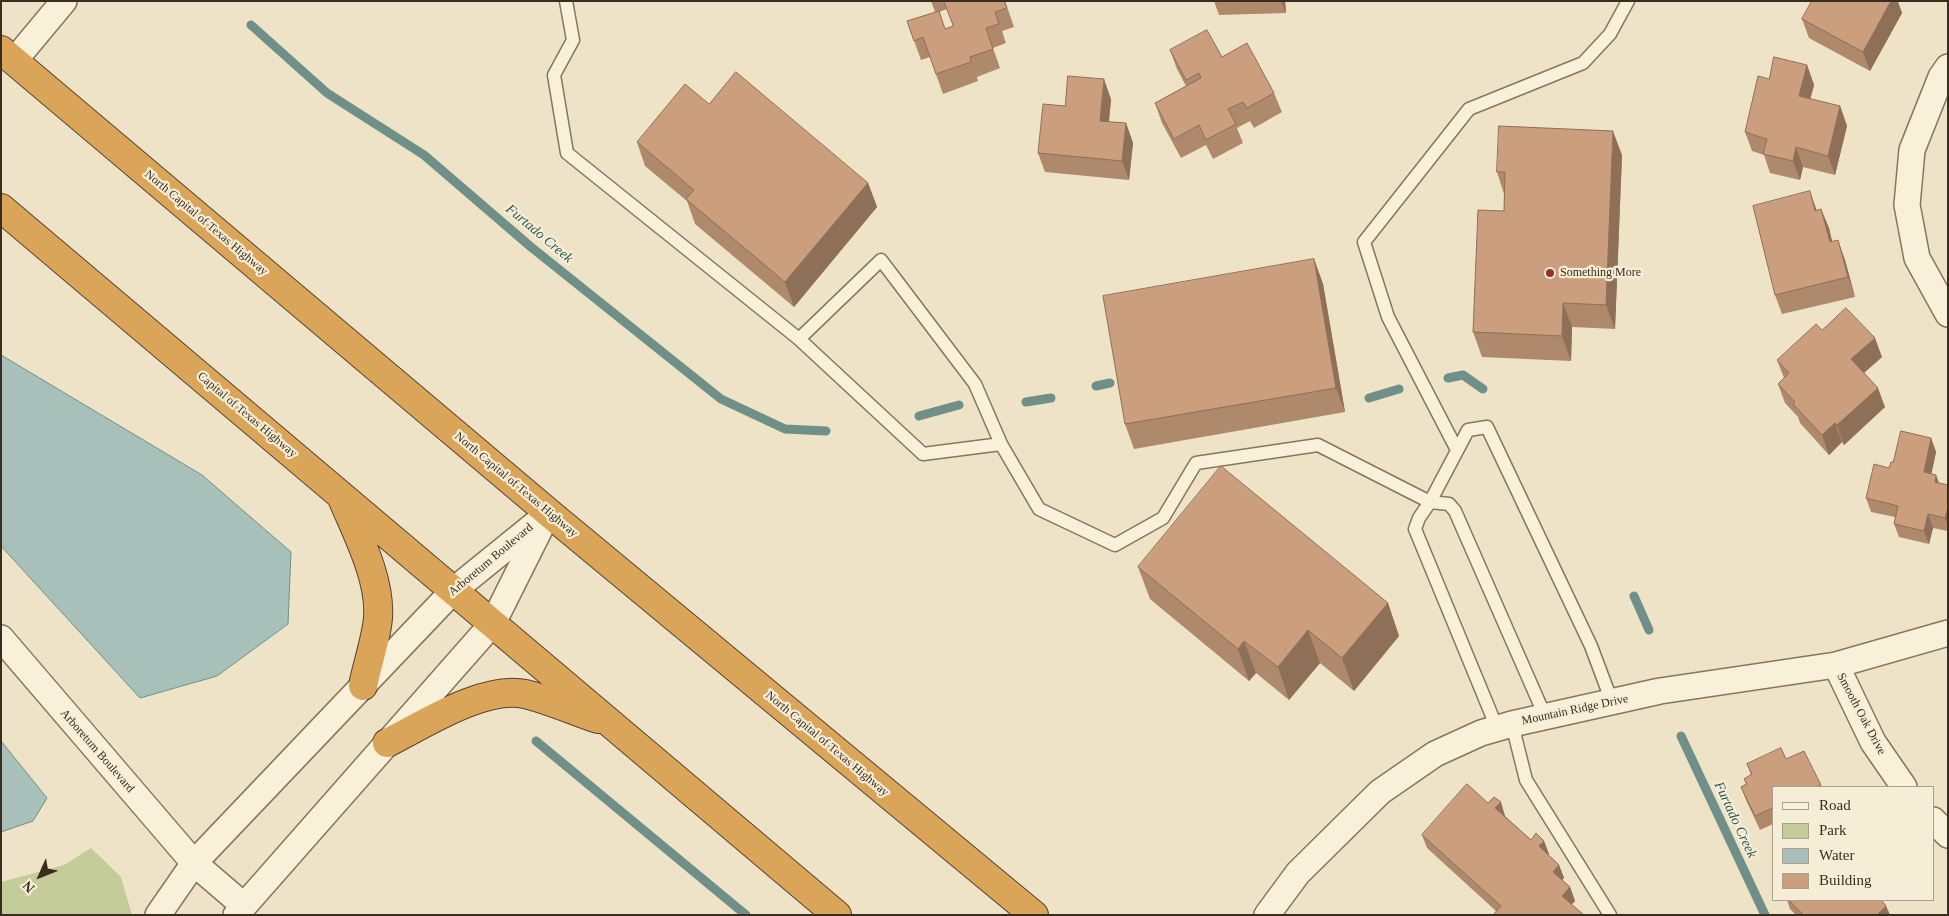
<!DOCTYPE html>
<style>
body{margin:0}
#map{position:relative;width:1949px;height:916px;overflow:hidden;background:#eee3c6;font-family:"Times New Roman",serif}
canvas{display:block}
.frame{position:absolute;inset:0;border:2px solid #392d1f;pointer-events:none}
.legend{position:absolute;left:1772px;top:786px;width:162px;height:115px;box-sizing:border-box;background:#f5edd5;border:1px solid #aaa08c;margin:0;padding:6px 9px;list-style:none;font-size:15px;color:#392d1f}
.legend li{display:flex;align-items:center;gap:10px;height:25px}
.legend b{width:25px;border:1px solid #aaa08c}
.north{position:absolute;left:15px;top:851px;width:50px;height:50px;-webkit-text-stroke:4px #f5edd5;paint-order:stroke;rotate:226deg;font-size:14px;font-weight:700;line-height:20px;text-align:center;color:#392d1f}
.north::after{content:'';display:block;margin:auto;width:18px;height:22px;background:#392d1f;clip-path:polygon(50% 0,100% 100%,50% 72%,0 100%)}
</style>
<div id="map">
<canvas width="1949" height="916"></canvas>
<div class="frame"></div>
<ul class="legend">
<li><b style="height:6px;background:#f8f0d9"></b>Road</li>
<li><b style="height:14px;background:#c4cc9a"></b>Park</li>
<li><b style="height:14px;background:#a7c1ba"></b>Water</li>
<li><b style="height:14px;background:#cb9f7d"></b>Building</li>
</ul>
<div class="north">N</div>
</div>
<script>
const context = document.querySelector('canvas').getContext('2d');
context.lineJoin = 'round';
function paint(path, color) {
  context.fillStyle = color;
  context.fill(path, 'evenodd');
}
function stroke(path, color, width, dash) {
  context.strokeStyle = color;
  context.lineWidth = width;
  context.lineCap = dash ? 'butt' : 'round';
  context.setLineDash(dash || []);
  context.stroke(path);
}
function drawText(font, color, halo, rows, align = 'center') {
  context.font = font + ' "Times New Roman",serif';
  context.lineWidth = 4.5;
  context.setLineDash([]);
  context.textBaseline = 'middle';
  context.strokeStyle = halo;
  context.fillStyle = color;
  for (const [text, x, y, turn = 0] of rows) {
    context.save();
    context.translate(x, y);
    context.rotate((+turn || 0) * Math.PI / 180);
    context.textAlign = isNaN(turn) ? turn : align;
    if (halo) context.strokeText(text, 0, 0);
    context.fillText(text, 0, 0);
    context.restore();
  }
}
paint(new Path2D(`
 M91 848 121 877 132 915H1V882L64 865Z`), '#c4cc9a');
const water = new Path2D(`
 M1 355 202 475 291 552 288 624 217 676 140 698 1 546Z
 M1 741 47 798 33 821 1 832Z`);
paint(water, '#a7c1ba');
stroke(water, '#6e9088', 1);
stroke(new Path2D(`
 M251 25 327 93 424 155 531 247 721 399 785 429 826 431
 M1448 378 1463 375 1483 389
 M1096 386 1110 383
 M1369 398 1399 389
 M1026 402 1051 398
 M919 416 959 405
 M1634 596 1649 630
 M1681 736 1765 915
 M536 741 746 915`), '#6e9088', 9);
const lane = new Path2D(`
 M566 1 573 40 554 75 567 153 799 339 923 454 1001 444 975 384 881 260 799 339
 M1001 444 1039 509 1115 545 1163 518 1196 463 1318 445 1430 502 1468 430 1487 427 1591 646 1612 702
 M1457 450 1388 317 1364 242 1469 109 1583 63 1610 34 1628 1
 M1512 724 1526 780 1610 915
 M1497 728 1415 529 1419 518 1430 502 1449 504 1455 511 1545 716`);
const street = new Path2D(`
 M14 61 64 1
 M1948 67 1941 77 1912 150 1907 205 1917 258 1948 314
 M1 638 194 863 243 905
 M1836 665 1873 742 1904 787
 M1933 820 1948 835
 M158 915 194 863 454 590 549 513
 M236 915 493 623 545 519
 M1267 915 1298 873 1380 792 1435 754 1481 733 1512 724 1660 691 1836 665 1948 633`);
const highway = new Path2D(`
 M1 50 549 513 1034 915
 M1 208 837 915
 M342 498C357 534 381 579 378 618 376 640 367 665 363 686
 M387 743C423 725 484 685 525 694 550 700 574 711 598 719`);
stroke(lane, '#89755c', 15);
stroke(street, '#89755c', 28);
stroke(highway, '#574330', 30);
stroke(lane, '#f8f0d9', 12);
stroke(street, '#f8f0d9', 25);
stroke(highway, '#daa559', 28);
paint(new Path2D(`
 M931 1H1005L1014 27 1002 31 1006 43 993 48 1000 68 977 77 978 81 943 94 930 57 921 60 907 21 935 12ZM947 9 953 26 945 29 939 12Z
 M1214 1H1285L1286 13 1219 15Z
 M1898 2 1902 13 1870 71 1809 38 1802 19Z
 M1170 50 1222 57 1274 93 1282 112 1254 128 1250 121 1237 128 1243 143 1213 159 1206 145 1181 158 1162 123 1155 103 1186 86 1177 69Z
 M1807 65 1814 85 1810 99 1840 106 1847 126 1835 175 1803 167 1800 180 1770 173 1764 155 1752 151 1745 132 1769 79Z
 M1111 99 1109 122 1126 123 1133 143 1129 180 1045 172 1038 153 1065 106Z
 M709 104 868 183 877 207 794 307 695 224 687 201 645 166 637 142Z
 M1622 155 1615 329 1572 327 1571 361 1482 357 1473 332 1504 211V194L1497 172Z
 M1821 209 1829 228 1832 242 1845 260 1855 297 1782 314 1775 295 1817 210Z
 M1314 259 1323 284 1345 412 1134 449 1125 424Z
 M1822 330 1882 357 1864 373 1885 407 1844 445 1842 442 1829 455 1800 423 1798 417 1785 403 1778 384 1784 378 1777 360Z
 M1931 438 1936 452 1931 474 1936 475 1939 483 1948 485V531L1933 528 1929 544 1899 537 1894 524 1895 517 1871 512 1866 498 1893 462Z
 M1138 567 1388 603 1399 636 1354 691 1320 663 1289 700 1256 673 1249 681 1150 599Z
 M1747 764 1821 785V787H1773V824L1760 830 1746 800 1741 787 1746 784 1744 779 1751 775Z
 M1488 803 1505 816 1531 840 1544 841 1549 854 1548 855 1559 865 1564 878 1562 880 1570 887 1575 901 1572 904 1496 911 1427 848 1422 835Z
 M1787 900H1881L1886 906 1890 915H1796L1790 909Z`), '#af896c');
paint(new Path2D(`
 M1281 1H1285L1286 13Z
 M1891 1H1898V2L1902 13 1870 71 1863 52Z
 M1807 65 1814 85 1806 116 1799 96Z
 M1104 79 1111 99 1107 140 1100 121Z
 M1840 106 1847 126 1835 175 1828 156Z
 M1126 123 1133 143 1129 180 1122 161Z
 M1613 131 1622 155 1615 329 1606 305Z
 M1796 147 1803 167 1800 180 1793 161Z
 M868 183 877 207 794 307 785 282Z
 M1810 191 1817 211H1815Z
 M1821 209 1829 228 1837 261 1830 242Z
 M1838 240 1845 260 1855 297 1848 277Z
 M1314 259 1323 284 1345 412 1336 388Z
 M1563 303 1572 327 1571 361 1562 336Z
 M1875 338 1882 357 1858 378 1851 359Z
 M1878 388 1885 407 1844 445 1837 425Z
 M1835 423 1842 442 1829 455 1822 435Z
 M1931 438 1936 452 1929 486 1924 472Z
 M1936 475 1941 489 1935 482Z
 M1948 508V525L1945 518Z
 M1928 514 1933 528 1929 544 1924 531Z
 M1388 603 1399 636 1354 691 1342 658Z
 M1308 630 1320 663 1289 700 1278 667Z
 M1244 641 1256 673 1249 681 1238 649Z
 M1501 802 1505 816 1500 821 1495 808Z
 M1544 841 1549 854 1544 860 1539 846Z
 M1559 865 1564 878 1558 885 1553 872Z
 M1570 887 1575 901 1567 909 1562 896Z
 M1886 906 1890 915H1877Z`), '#8e6f58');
const building = new Path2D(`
 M944 1H1004L1007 8 995 12 999 24 986 28 993 49 970 57 971 62 936 74 923 37 914 41 907 21 939 11 945 29 953 26Z
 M1812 1H1891L1863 52 1802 19Z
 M1207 30 1222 57 1247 43 1274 93 1247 108 1243 102 1228 109 1236 124 1206 140 1199 125 1174 139 1155 103 1201 78 1199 73 1186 80 1170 50Z
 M1774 57 1807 65 1799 96 1840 106 1828 156 1796 147 1793 161 1763 154 1767 139 1745 132 1758 76 1769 79Z
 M736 72 868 183 785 282 686 199 694 190 637 142 685 84 709 104Z
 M1068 76 1104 79 1100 121 1126 123 1122 161 1038 153 1043 104 1065 106Z
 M1499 126 1613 131 1606 305 1563 303 1562 336 1473 332 1478 210 1504 211 1505 172H1497Z
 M1810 191 1815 211 1821 209 1830 242 1838 240 1848 277 1775 295 1753 206Z
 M1314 259 1336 388 1125 424 1103 296Z
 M1846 308 1875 338 1851 359 1878 388 1837 425 1835 423 1822 435 1793 404 1795 402 1778 384 1789 373 1777 360 1816 324 1822 330Z
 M1901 431 1931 438 1924 472 1936 475 1935 482 1948 485V508L1945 518 1928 514 1924 531 1894 524 1898 506 1866 498 1874 464 1889 468 1891 462H1893Z
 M1221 466 1388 603 1342 658 1308 630 1278 667 1244 641 1238 649 1138 567Z
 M1781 748 1786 759 1804 751 1821 785 1815 787H1773V808L1755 816 1741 787 1747 784 1744 779 1752 774 1747 764Z
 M1467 784 1488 803 1494 797 1501 802 1495 808 1531 840 1536 833 1544 841 1539 846 1559 865 1553 872 1570 887 1562 896 1584 915H1493L1501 906 1422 835Z
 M1789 900H1881L1886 906 1877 915H1804Z`);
paint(building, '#cb9f7d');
stroke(building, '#8e6f58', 1);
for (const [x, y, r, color] of [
 [1550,273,5,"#962f2d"]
]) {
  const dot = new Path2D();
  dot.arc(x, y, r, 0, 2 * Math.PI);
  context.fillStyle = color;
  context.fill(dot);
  stroke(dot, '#f5edd5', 2);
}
drawText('12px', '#392d1f', '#f5edd5', [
 ["North Capital of Texas Highway",206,223,40],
 ["Capital of Texas Highway",247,415,40],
 ["North Capital of Texas Highway",516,485,40],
 ["Arboretum Boulevard",491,560,-40],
 ["Mountain Ridge Drive",1575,710,-12],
 ["Smooth Oak Drive",1861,714,62],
 ["North Capital of Texas Highway",827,744,40],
 ["Arboretum Boulevard",97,751,49]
]);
drawText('12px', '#392d1f', '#f5edd5', [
 ["Something More",1560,273]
], 'left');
drawText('italic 14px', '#2f5857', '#f5edd5', [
 ["Furtado Creek",539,234,40],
 ["Furtado Creek",1735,820,65]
]);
</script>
